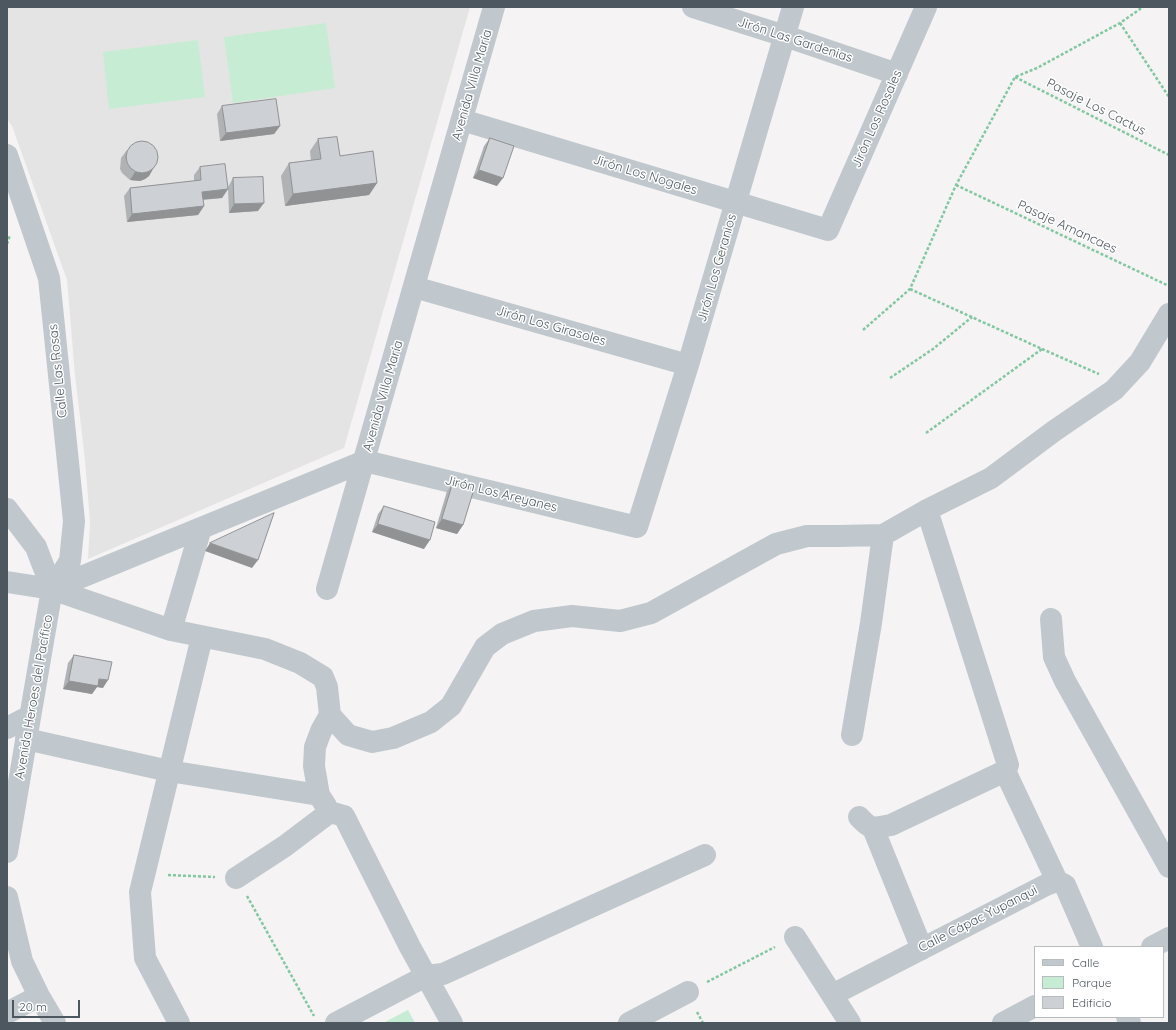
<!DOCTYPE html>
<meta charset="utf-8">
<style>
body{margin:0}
#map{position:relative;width:1176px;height:1030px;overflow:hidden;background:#f5f3f3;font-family:Quicksand,sans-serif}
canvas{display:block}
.frame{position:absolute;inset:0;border:8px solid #4c575f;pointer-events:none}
.legend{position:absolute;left:1034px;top:946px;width:130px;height:72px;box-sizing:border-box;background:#fff;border:1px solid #b7bcbf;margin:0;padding:5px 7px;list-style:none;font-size:12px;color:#4c575f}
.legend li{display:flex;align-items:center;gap:8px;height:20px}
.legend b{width:20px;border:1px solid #b7bcbf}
.scale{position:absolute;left:12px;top:1000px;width:68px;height:18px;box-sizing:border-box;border:2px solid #4c575f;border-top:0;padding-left:5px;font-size:12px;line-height:14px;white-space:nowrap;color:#4c575f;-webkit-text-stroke:3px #fff;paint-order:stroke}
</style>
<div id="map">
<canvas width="1176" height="1030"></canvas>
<div class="frame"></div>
<ul class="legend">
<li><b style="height:5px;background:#c0c8cd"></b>Calle</li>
<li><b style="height:11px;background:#c6edd3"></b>Parque</li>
<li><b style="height:11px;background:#cdd0d4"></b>Edificio</li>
</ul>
<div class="scale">20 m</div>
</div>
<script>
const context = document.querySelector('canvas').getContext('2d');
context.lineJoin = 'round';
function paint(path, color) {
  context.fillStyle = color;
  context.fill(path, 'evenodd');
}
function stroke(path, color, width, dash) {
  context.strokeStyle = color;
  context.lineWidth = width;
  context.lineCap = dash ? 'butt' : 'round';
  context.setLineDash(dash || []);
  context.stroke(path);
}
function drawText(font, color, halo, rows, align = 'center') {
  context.font = font + ' Quicksand,sans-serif';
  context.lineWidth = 3;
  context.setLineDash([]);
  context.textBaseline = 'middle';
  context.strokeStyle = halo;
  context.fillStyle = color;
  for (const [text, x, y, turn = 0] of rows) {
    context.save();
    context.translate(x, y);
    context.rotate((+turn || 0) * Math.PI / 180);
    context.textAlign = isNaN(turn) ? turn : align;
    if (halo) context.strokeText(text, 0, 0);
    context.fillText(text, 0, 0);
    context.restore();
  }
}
paint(new Path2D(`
 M7 7H470L344 448 88 559 90 522 85 460 75 375 67 280 12 126 7 119Z`), '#e5e4e4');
paint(new Path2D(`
 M326 23 335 88 233 103 224 37Z
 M198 40 205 97 109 109 103 52Z
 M408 1010 415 1023H383Z`), '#c6edd3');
stroke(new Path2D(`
 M1120 23 1169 97
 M1015 77 1169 155
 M956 185 1169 286
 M7 244 10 235
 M910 289 1042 349 1099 374
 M863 330 910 289 956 185 1015 77 1037 68 1120 23 1143 7
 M890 378 933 349 972 317
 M926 433 1042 349
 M168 875 215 877
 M247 896 314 1016
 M707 982 775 947
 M697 1012 703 1023`), '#81c8a0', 2.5, [3, 2]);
stroke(new Path2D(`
 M693 7 785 36 897 74
 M462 120 828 230 926 7
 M7 155 49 278 74 521 70 561 52 589 7 852
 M414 287 688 365
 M365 461 637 527 688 365 793 7
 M7 509 36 547 52 589
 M7 582 52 589 171 630 265 649 300 663 323 677 327 687 330 715 348 735 372 742 393 738 431 722 451 706 485 647 502 634 534 621 572 616 620 621 651 613 776 544 807 536H839L883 535 927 510 991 478 1054 431 1114 390 1140 362 1169 314
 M52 589 365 461
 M327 589 494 7
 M1051 619 1054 657 1065 681 1169 867
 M171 630 201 528
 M7 728 30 716
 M852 735 871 623 883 535
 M26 739 169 771 319 795
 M1005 771 1057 881
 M326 806 319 795 314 766 315 747 321 731 330 715
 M859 817C872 831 873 828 891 825L1005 771 1008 765 927 510
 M873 828 922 949
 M236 878 285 846 330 812 344 816 410 947 452 1023
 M7 897 22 961 39 996 55 1023
 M795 937 850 1023
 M1152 947 1169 938
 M832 995 1046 885 1057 881 1065 885 1092 947
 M7 1013 39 996
 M1127 1017 1130 1023
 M179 1023 145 958 140 892 202 637
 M336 1023 426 976 443 974 705 855
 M629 1023 688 992
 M1003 1023 1035 1006`), '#c0c8cd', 22);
paint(new Path2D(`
 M222 106 280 126 274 134 220 141 217 114Z
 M490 138 497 186 473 178 484 146Z
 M318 139 340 156 377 183 369 195 285 206 281 176 289 163 311 161 310 151Z
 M127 150 154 167 149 176 145 179 140 181 130 180 122 173 120 169 121 158Z
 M200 167 228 187 233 178 258 211 229 213 228 189 222 198 203 200 204 206 198 215 127 222 124 196 130 188 194 181V175Z
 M453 483 463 525 457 534 436 528 447 491Z
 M384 506 424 549 372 532 378 514Z
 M74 655 103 688 97 687 92 694 63 689 68 663Z`), '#b0b3b6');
paint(new Path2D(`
 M280 126 274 134 220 141 226 133Z
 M154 167 149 176 145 179 140 181 130 180 135 172Z
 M479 170 503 178 497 186 473 178Z
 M377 183 369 195 285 206 293 194Z
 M228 189 222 198 196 200 202 192Z
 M264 203 258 211 229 213 234 204Z
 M204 206 198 215 127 222 132 214Z
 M442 519 463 525 457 534 436 528Z
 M378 524 430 540 424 549 372 532Z
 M210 543 258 560 252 568 205 551Z
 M99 679 108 680 103 688 97 687 92 694 63 689 69 681Z`), '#909294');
const building = new Path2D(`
 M276 99 280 126 226 133 222 106Z
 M337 137 340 156 373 151 377 183 293 194 289 163 321 159 318 139Z
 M490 138 514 146 503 178 479 170Z
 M126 157a16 16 0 1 1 32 0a16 16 0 1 1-32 0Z
 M225 164 228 189 202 192 204 206 132 214 130 188 201 180 200 167Z
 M263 177 264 203 234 204 233 178Z
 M453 483 474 489 463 525 442 519Z
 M384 506 435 522 430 540 378 524Z
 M274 513 258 560 210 543Z
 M74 655 112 662 108 680 99 679 98 686 69 681Z`);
paint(building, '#cdd0d4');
stroke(building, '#909294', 1);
drawText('13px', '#4c575f', '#fff', [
 ["Jirón Las Gardenias",795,40,18],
 ["Avenida Villa María",472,85,-74],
 ["Pasaje Los Cactus",1096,107,27],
 ["Jirón Los Rosales",877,119,-66],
 ["Jirón Los Nogales",645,175,17],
 ["Pasaje Amancaes",1067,227,25],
 ["Jirón Los Geranios",717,268,-74],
 ["Jirón Los Girasoles",551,326,16],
 ["Calle Las Rosas",58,371,-96],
 ["Avenida Villa María",383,396,-74],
 ["Jirón Los Areyanes",501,494,14],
 ["Avenida Heroes del Pacífico",34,697,-80],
 ["Calle Cápac Yupanqui",978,919,-27]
]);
</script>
